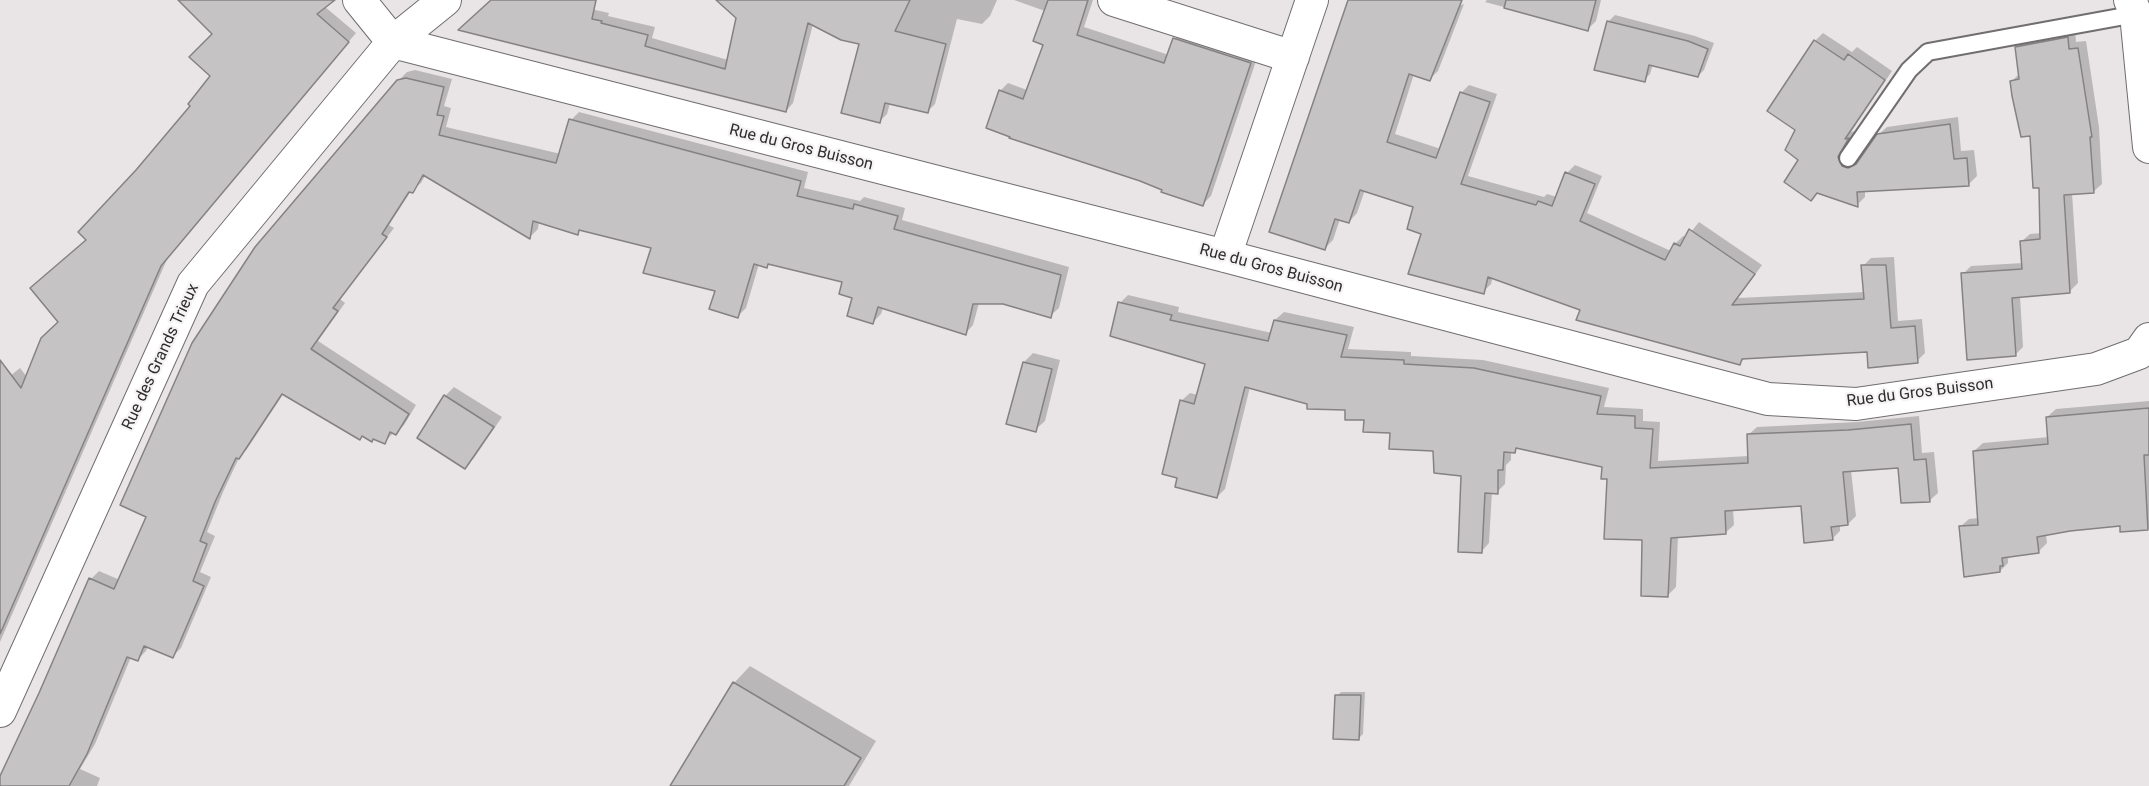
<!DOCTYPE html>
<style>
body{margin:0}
canvas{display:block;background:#e9e5e7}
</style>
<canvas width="2149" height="786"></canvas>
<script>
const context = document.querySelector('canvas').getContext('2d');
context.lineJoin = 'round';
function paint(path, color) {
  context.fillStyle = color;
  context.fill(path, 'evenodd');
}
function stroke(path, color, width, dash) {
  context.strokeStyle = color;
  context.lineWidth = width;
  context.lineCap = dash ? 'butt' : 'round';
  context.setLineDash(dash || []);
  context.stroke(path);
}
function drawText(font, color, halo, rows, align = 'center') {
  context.font = font + ' Roboto,sans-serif';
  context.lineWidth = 4.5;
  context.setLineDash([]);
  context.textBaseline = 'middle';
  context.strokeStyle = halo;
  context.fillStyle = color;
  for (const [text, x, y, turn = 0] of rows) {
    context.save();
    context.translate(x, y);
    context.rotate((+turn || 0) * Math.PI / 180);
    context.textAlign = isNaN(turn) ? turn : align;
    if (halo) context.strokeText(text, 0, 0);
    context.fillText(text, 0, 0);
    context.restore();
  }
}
paint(new Path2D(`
 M193 0H330L324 6 356 33 168 257 0 642V384L20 368 27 377 60 322 87 240 137 171 192 106 212 76 214 34Z
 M493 0H597L591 9 609 13 608 16 655 27 652 38 728 60 738 18 736 0H997L990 16 982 24 957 19 935 104 927 112 890 103 887 114 879 122 861 43 813 24 793 103 786 111Z
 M1014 0H1093L1084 27 1169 55 1175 39 1182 31 1258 55 1211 196 1203 204 1000 91 1008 83 1027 90 1045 44V11Z
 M1349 0H1440L1436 14 1464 4 1438 71 1430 79 1414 74 1395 134 1441 149 1461 93 1469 85 1497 94 1468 176 1544 197 1547 194 1557 197 1567 173 1575 165 1602 176 1587 213 1671 251 1675 244 1683 236 1687 237 1699 222 1762 265 1738 298 1865 292 1863 266 1871 258 1894 257 1898 321 1922 319 1925 353 1917 361 1868 351 1746 357 1740 363 1493 277 1491 284 1483 292 1423 233 1415 206 1365 190 1357 213 1349 222 1340 219 1333 240 1325 248Z
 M1487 0H1601L1596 21 1588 29 1485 2Z
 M1615 15 1695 36 1714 43 1704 70 1698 76 1653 64 1650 74 1644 80 1596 68 1609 21Z
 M2075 30 2076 42 2086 41 2099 127 2102 184 2094 191 2072 193 2078 283 2070 291 2020 296 2023 347 2015 355 1963 274 1971 266 2023 263 2022 241 2030 234 2042 233 2041 187 2031 134 2012 81 2019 74 2016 47 2024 39Z
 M1823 33 1852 52 1857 47 1892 71 1851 132 1855 131 1845 147 1850 158 1857 161 1862 158 1878 135 1887 127 1958 117 1961 151 1974 150 1977 176 1969 184 1865 190V197L1857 205 1819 192 1811 199 1801 159 1797 130 1815 41Z
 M415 70 452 79 444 106 451 108 446 127 561 154 571 120 579 112 808 172 804 188 860 201 864 197 905 208 902 220 1069 267 1059 308 1050 316 1003 303H979L973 325 965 334 883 308 881 314 873 322 844 281 770 263 767 266 759 264 746 308 738 316 717 290 653 247 581 229 577 233 539 221 538 229 530 237 426 174 421 183 411 191 389 225 394 228 340 299 345 303 318 341 416 405 404 425 396 433 394 432 384 443 284 393 247 449 239 458 223 492 207 532 215 536 200 572 211 577 181 648 173 656 148 646 146 651 138 659 131 657 95 744 80 769 100 778 97 786H0V781L91 579 99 571 120 580 148 516 398 81 407 72Z
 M1128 295 1179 307 1178 312 1272 333 1275 320 1284 312 1354 327 1348 349 1411 352V356L1483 360 1609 388 1604 407 1643 409V421L1660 422 1658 461 1749 456 1748 435 1757 427 1857 422 1919 416 1922 453 1934 452 1938 493 1929 501 1899 466 1851 470 1856 516 1848 524 1840 525V531L1832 539 1802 504 1733 509 1734 525 1725 533 1678 536 1676 587 1667 596 1644 539 1603 466 1518 447 1515 451H1511V460L1506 465 1505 484 1497 492H1492L1489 543 1481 552 1462 475 1435 450 1392 432 1347 409 1309 403 1250 387 1225 489 1217 497 1181 401 1190 393 1198 395 1207 363 1120 303Z
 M1033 353 1060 360 1045 421 1035 430 1024 362Z
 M454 387 502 417 474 458 465 468 445 396Z
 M2149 401V529L2122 530V525L2046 534 2047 543 2038 552 2011 555 2008 559V563L2000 571 1960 527 1969 519 1979 518 1974 451 1983 443 2049 437 2047 417 2056 409Z
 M750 666 876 741 849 786H672L734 683Z
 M1341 692H1365L1363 734 1359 738 1337 696Z`), '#0003');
const building = new Path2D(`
 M178 0H335L317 14 349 42 161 266 0 634V360L21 388 41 338 58 322 30 288 86 240 78 232 136 170 190 106 188 104 210 76 189 57 212 34Z
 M491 0H596L592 19 602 21 601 23 648 35 645 46 725 69 736 18 716 0H910L895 31 946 44 928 113 885 103 880 123 841 113 859 44 841 40 808 23 786 112 458 30Z
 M1048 0H1088L1077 35 1164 63 1173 38 1251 63 1203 206 1161 192 1162 190 1140 181 1009 138 1010 137 986 128 999 90 1023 99 1043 45 1033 41Z
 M1348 0H1462L1430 81 1409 74 1387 142 1436 158 1460 92 1490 102 1461 184 1536 205 1538 201 1552 206 1565 172 1595 184 1580 221 1665 260 1674 243 1680 246 1689 229 1755 274 1732 305 1864 299 1861 265H1886L1891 328 1915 326 1918 363 1868 368 1867 352 1742 359 1740 365 1576 320 1580 310 1488 277 1484 294 1408 274 1421 234 1407 229 1413 207 1360 190 1349 223 1335 219 1325 250 1269 232Z
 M1506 0H1596L1588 31 1504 8Z
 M1607 21 1688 41 1708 49 1698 77 1649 65 1645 82 1594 70Z
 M2068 37 2069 49 2078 48 2092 137H2090L2094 193 2064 195 2070 293 2012 298 2016 356 1967 360 1961 273 2022 269 2020 241 2040 239 2039 188H2033L2030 136 2021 137 2012 96 2010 81 2019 79 2015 47Z
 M1814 40 1844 60 1848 54 1885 80 1845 139 1849 138 1838 157 1842 166 1848 168 1856 164 1877 134 1950 124 1954 159 1967 158 1969 186 1857 192 1858 207 1817 193 1811 201 1784 182 1798 160 1785 150 1795 130 1767 111Z
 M406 78 444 87 437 115 444 116 439 135 556 163 569 119 801 181 797 196 853 209 854 204 898 216 894 229 1061 275 1051 318 1003 304H973L966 335 878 307 873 324 847 316 852 298 839 294 842 282 768 264 767 268 754 264 738 318 709 309 715 291 643 273 651 248 579 230 578 235 533 221 530 239 423 175 413 193 409 192 382 234 387 237 333 308 338 311 311 349 409 414 396 435 390 432 385 444 373 439 372 442 362 436 360 440 282 394 239 459 236 458 215 502 200 541 207 544 193 581 204 586 173 658 144 646 138 661 127 657 87 754 69 786H0V776L39 693 89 578 114 589 146 517 120 505 192 343 255 247 397 80Z
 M1118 302 1172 315 1170 320 1268 341 1274 320 1347 335 1341 357 1404 360V364L1474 368 1601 396 1597 414 1635 416V428L1653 429 1650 468 1748 463 1747 434 1848 430 1911 424 1914 460 1926 459 1930 502 1901 503 1898 468 1843 472 1848 525 1831 527 1833 540 1804 543 1801 506 1725 511 1726 534 1671 538 1668 597 1641 596 1642 540 1604 539 1607 479H1601L1602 467 1516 448 1515 453 1504 452 1503 470H1498V494L1485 493 1482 553 1458 552 1461 476 1434 473 1433 451 1389 449 1390 433 1363 432 1364 420H1345V410L1307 409V404L1245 387 1217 498 1175 487 1177 478 1162 474 1180 400 1194 404 1205 364 1110 336Z
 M1023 362 1052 369 1036 432 1006 424Z
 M444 395 494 427 465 469 417 438Z
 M2149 408V455H2144L2148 530 2120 532V526L2070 531 2037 537 2039 553 2002 558 2003 566H2000V572L1964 577 1959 526 1978 525 1973 451 2048 444 2046 417Z
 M733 682 861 758 844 786H670Z
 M1335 695H1361L1359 740 1333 739Z`);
paint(building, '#c6c3c4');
stroke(building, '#858284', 1.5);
const lane = new Path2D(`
 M1848 158 1909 70 1928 52 2136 14`);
const street = new Path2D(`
 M359 0 393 42 1225 256 1768 399 1856 404 2096 369 2139 353 2149 339
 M1114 0 1293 57
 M2130 0 2136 14 2149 147
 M1225 256 1312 0
 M0 711 193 284 393 42 445 0`);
stroke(lane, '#716e70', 20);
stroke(street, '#716e70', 34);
stroke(lane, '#fff', 16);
stroke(street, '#fff', 32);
drawText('16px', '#2e2d2d', '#f6f3f4', [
 ["Rue du Gros Buisson",801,148,14],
 ["Rue du Gros Buisson",1271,269,15],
 ["Rue des Grands Trieux",161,357,-65],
 ["Rue du Gros Buisson",1920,393,-7]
]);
</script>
